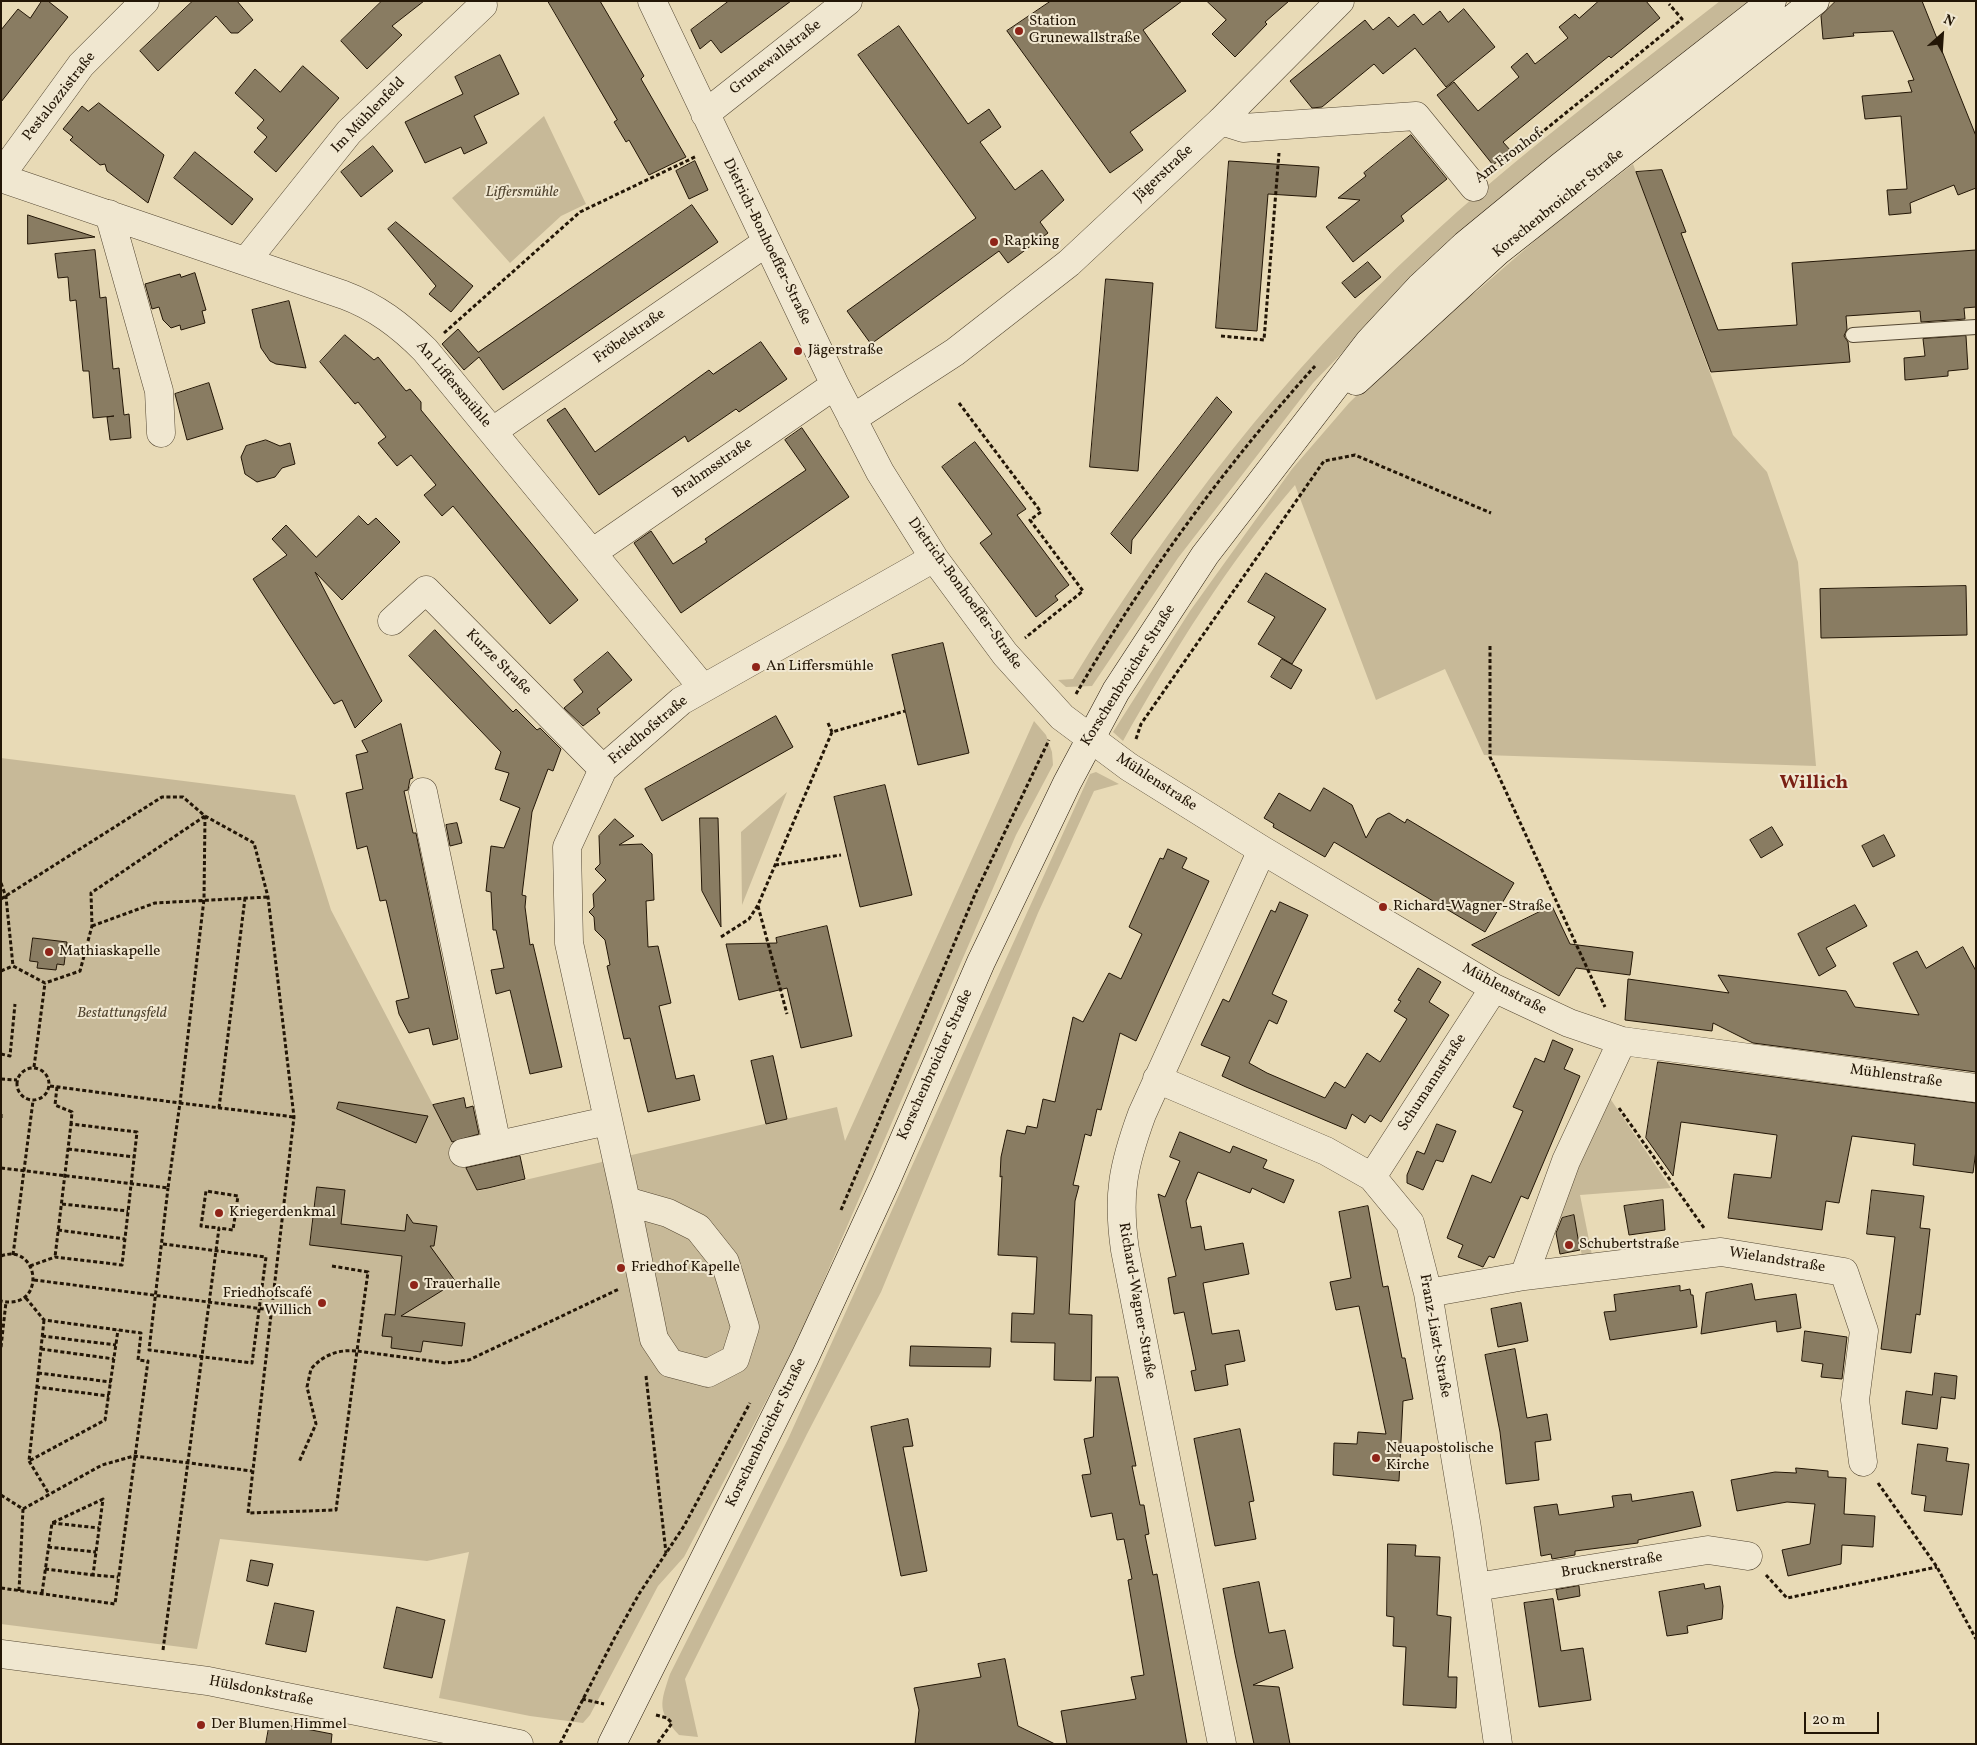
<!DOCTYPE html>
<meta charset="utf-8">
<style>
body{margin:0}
#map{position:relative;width:1977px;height:1745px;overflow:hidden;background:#e8dab6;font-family:Vollkorn,serif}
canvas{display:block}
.frame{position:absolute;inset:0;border:2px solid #231606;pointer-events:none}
.north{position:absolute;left:1917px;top:10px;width:50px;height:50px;-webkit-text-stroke:4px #f0e7d0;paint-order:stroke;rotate:26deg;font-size:14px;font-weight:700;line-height:20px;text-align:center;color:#231606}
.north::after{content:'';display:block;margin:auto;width:18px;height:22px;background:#231606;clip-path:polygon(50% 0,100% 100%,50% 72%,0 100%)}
.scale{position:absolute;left:1804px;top:1712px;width:75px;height:22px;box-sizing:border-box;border:2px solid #231606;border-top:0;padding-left:6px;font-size:15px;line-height:18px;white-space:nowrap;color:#231606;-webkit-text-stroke:4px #f0e7d0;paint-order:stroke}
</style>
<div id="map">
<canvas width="1977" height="1745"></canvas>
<div class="frame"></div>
<div class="north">N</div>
<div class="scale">20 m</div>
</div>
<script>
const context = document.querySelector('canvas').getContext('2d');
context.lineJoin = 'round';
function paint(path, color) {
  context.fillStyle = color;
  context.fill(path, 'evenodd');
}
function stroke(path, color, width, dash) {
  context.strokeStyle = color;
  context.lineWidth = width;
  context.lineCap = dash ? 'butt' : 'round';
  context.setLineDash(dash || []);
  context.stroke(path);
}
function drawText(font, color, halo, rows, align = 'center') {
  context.font = font + ' Vollkorn,serif';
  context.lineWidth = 4;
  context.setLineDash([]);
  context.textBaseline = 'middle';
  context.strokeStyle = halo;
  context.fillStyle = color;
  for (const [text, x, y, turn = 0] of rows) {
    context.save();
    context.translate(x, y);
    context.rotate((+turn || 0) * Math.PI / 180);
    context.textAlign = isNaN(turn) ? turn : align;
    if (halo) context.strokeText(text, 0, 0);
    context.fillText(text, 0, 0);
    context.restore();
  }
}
paint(new Path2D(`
 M1720 1H1754L1420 272 1313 383 1178 558 1092 686 1066 687 1058 680 1073 679C1170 520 1285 371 1422 244 1516 156 1619 80 1720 1Z
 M544 116 586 204 561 216 510 263 452 198Z
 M1633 164 1733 435 1767 472 1798 562 1816 766 1484 755 1445 669 1376 700 1295 485C1228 563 1173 652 1123 741L1113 732 1190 611 1292 469 1349 403 1431 323 1477 291 1545 232Z
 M1034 721 1046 735 1052 752 1053 765 1016 835 798 1340 684 1557 658 1586 590 1715 583 1723 530 1716 439 1698 469 1552 427 1561 220 1539 197 1649 1 1624V758L295 795 331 910 478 1191 837 1107 845 1141Z
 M1096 772 1119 784 1094 791 1038 913 881 1292 807 1434 685 1679 698 1737 679 1735C657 1711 660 1704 670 1674L788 1439 1090 774Z
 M787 792 742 905 741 832Z
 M1607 1094 1671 1188 1580 1195 1592 1255 1582 1256 1574 1215 1553 1219Z`), '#c7b998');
const building = new Path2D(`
 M42 1H48L68 17 1 102V30L18 9 30 18Z
 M193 1H237L253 20 238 33H231L216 16 158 71 140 51Z
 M382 1H424L392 26 402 35 367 69 341 41Z
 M548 1H600L644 76 641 79 686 157 649 175 629 140 626 142 614 122 617 120Z
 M729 1H791L721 53 711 40 700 49 691 30Z
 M1051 1H1182L1143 30 1186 91 1130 132 1143 150 1110 173 1007 31Z
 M1207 1H1289L1265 22 1267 24 1235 57 1212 34 1226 20Z
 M1599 1H1646L1660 18 1611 58 1609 56 1503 142 1511 151 1493 165 1437 95 1454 82 1478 111 1519 77 1511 67 1527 53 1535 64 1568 38 1559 27 1575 14 1579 18Z
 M1836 1H1922L1976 136V188L1958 195 1954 185 1910 203 1911 213 1889 215 1887 190 1907 189 1901 116 1865 119 1862 96 1912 92 1908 81 1914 80 1893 31 1853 33 1854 36 1823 39 1821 16Z
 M1464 9 1495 47 1446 87 1415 48 1383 74 1374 64 1322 107 1312 108 1290 81 1365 20 1373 30 1389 17 1398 27 1414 14 1423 25 1440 11 1448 22Z
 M899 26 968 124 989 109 1001 127 980 142 1015 190 1042 170 1064 200 1040 222 1048 233 1008 263 999 251 871 344 847 311 976 218 858 55Z
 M500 55 519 94 474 116 487 143 464 154 461 147 425 163 405 122 463 94 455 77Z
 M303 66 339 98 276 172 254 152 267 137 257 128 264 120 235 93 255 69 280 92Z
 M99 103 164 155 148 203 107 171 105 164 100 165 70 140 73 137 63 129 82 106 88 111Z
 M1411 135 1447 179 1401 216 1404 221 1353 262 1326 227 1360 200 1338 198 1366 176 1364 173Z
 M373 146 393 171 361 197 341 172Z
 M195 152 253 199 232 225 174 178Z
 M695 161 708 190 689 199 676 171Z
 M1229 161 1319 167 1316 197 1268 194 1257 331 1216 328Z
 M1662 170 1686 232 1681 233 1718 330 1797 325 1792 263 1976 250V307L1964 308 1965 319 1921 322 1920 311 1846 316 1847 329 1844 336 1848 342 1850 362 1711 372 1636 172Z
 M692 205 718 242 503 390 479 357 464 370 442 344 458 329 478 352Z
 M28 215 95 237 28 244Z
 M396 222 473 286 451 312 429 294 436 286 388 229Z
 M95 250 100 298 106 297 113 369 119 368 124 415 129 414 131 438 110 440 107 417 114 416 93 418 89 371H83L76 300 70 301 68 277 58 278 55 254Z
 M1368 262 1381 277 1355 298 1342 283Z
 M195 273 206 310 202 311 205 323 181 330 180 325 171 328 163 320 159 307 152 309 145 284 180 274 181 277Z
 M1106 279 1153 283 1138 471 1090 467Z
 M289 301 306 368 276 364 270 361 261 348 252 310Z
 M345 335 374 360 378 357 406 391 410 389 421 402V410L578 600 550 624 453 506 442 516 424 495 436 485 411 455 397 466 378 443 386 437 358 402 355 404 320 362Z
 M1966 336 1968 369 1948 371V376L1905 380 1904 358 1925 356 1923 339Z
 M761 342 787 379 739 412 736 409 688 442 685 436 599 495 547 420 565 408 595 452 709 370 713 374Z
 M209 383 223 429 187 440 175 394Z
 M1217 397 1232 412 1132 540 1131 554 1111 534Z
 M802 428 849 497 681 613 634 543 651 531 673 564 707 542 705 539 806 470 785 440Z
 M266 440 280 446 290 443 295 464 282 468 275 477 257 482 245 474 241 457 246 446Z
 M975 442 1026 509 1017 515 1069 585 1055 596 1058 600 1036 617 980 543 992 534 942 467Z
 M359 516 368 525 376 518 400 542 342 600 315 572 382 701 355 728 342 700 334 704 253 579 287 555 272 539 286 525 316 557Z
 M1266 573 1326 609 1292 664 1258 644 1275 617 1248 602Z
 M1966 586 1967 635 1821 638 1820 589Z
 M435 630 513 712 516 709 537 730 540 728 561 749 553 771 548 769 532 812 522 895 526 896 525 907 530 945 533 944 562 1067 530 1074 510 990 496 994 491 970 504 968 496 930H493L491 892 486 891 491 846 504 848 520 808 500 800 509 773 495 769 501 752 409 656Z
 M943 643 969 753 918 765 892 655Z
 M608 652 632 680 597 709 600 713 583 726 564 708 583 692 574 680Z
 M1282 659 1302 670 1291 689 1271 677Z
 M776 716 793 747 662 821 645 789Z
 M401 724 413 778 410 779 408 790 404 791 413 833H416L458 1039 433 1045 429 1028 409 1033 399 1014 396 1001 409 998 386 900 380 901 367 846 357 849 346 793 363 789 356 755 368 752 362 741Z
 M885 785 912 895 860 907 834 797Z
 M1324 788 1352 805 1366 838 1377 819 1389 813 1405 823 1407 819 1514 883 1485 932 1334 842 1325 857 1273 827 1274 824 1264 818 1279 793 1310 811Z
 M700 818H718L721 927 702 891Z
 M615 819 634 836 619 845 642 844 652 854 654 900 646 901 648 947 658 946 671 1003 659 1006 676 1079 694 1075 700 1100 648 1112 630 1038 624 1039 607 966 610 965 605 940 595 930 594 917 589 912 594 907 593 894 606 880 595 869 600 864 599 836Z
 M457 823 462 843 450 846 446 825Z
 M1772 827 1783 845 1761 858 1750 840Z
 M1884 835 1895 856 1873 867 1862 846Z
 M1168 849 1187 858 1182 868 1209 881 1136 1041 1120 1033 1101 1110 1097 1109 1091 1136 1085 1134 1073 1185 1079 1186 1075 1201 1069 1314 1092 1315 1091 1381 1054 1380 1055 1343 1011 1342 1012 1313 1034 1314 1037 1257 998 1255 1002 1176 1000 1177 1001 1157 1007 1130 1025 1134 1027 1126 1037 1128 1043 1099 1055 1102 1073 1017 1083 1022 1109 973 1121 979 1142 934 1129 927 1160 858 1163 859Z
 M1280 902 1308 915 1272 994 1287 1001 1277 1024 1269 1020 1249 1063 1267 1073 1325 1098 1335 1082 1345 1088 1367 1053 1380 1062 1407 1019 1394 1011 1401 1001 1398 1000 1418 968 1441 982 1429 1002 1449 1015 1381 1122 1370 1115 1365 1123 1352 1114 1346 1129 1246 1087 1222 1076 1230 1057 1201 1045 1223 999 1229 1002 1271 910 1275 912Z
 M1855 905 1867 926 1826 948 1836 966 1819 976 1798 934Z
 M1552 906 1570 944 1633 952 1630 975 1576 968 1559 996 1472 945Z
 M827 926 852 1036 801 1048 787 988 739 1000 726 944 777 943 776 938Z
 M33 938 67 942 64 965 57 964 56 970 37 968 38 962 30 961Z
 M1963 947 1976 971V1072L1753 1043 1713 1023 1712 1031 1625 1020 1628 979 1729 993 1718 975 1846 991 1855 1007 1919 1015 1893 963 1917 951 1926 968Z
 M1553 1040 1573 1049 1564 1069 1580 1076 1528 1199 1521 1196 1494 1258 1489 1256 1483 1267 1458 1257 1463 1245 1447 1238 1472 1175 1491 1183 1523 1111 1513 1107 1522 1087 1535 1058 1544 1062Z
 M773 1056 787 1119 766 1124 751 1061Z
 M1658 1062 1976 1103V1150L1973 1173 1913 1165 1915 1144 1852 1136 1839 1203 1826 1201 1822 1230 1728 1218 1734 1174 1771 1178 1777 1135 1681 1122 1673 1176 1646 1138Z
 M464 1098 466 1108 473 1106 479 1134 452 1142 433 1105Z
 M339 1102 396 1111 428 1116 416 1143 337 1109Z
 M1437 1124 1456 1131 1443 1162 1436 1160 1423 1190 1407 1183V1175L1417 1151 1424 1154Z
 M1180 1132 1230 1153 1233 1146 1267 1160 1263 1168 1294 1180 1284 1203 1252 1188 1250 1193 1198 1172 1186 1201 1191 1228 1201 1226 1205 1250 1243 1243 1249 1274 1203 1283 1212 1334 1239 1330 1245 1361 1225 1365 1228 1385 1195 1391 1191 1371 1196 1370 1184 1312 1174 1314 1168 1278 1176 1276 1158 1194 1165 1197 1180 1161 1170 1157Z
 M520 1156 525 1179 488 1188 477 1190 466 1168Z
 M317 1187 345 1190 341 1224 405 1231 407 1214 413 1223 437 1226 434 1246H430L456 1282 401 1316 465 1323 462 1346 423 1341 421 1352 391 1348 392 1337 382 1336 385 1314 395 1315 402 1256 310 1245Z
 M1872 1190 1924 1196 1920 1228 1930 1229 1920 1315 1916 1314 1911 1353 1881 1349 1895 1237 1867 1234Z
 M1663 1200 1665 1230 1629 1235 1624 1206Z
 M1368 1206 1383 1287 1388 1286 1402 1358H1405L1413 1399 1403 1401 1399 1481 1333 1475 1334 1443 1357 1444 1358 1432 1386 1434 1359 1306 1336 1310 1330 1282 1351 1278 1339 1212Z
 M1574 1215 1580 1250 1560 1254 1556 1233 1562 1218Z
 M1752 1284 1755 1300 1796 1294 1801 1328 1777 1332 1776 1321 1701 1334 1706 1293Z
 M1680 1286V1291L1690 1289 1691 1295H1693L1697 1327 1610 1340 1604 1312 1616 1311 1614 1295Z
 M1521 1303 1528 1341 1498 1347 1491 1309Z
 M1805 1331 1847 1337 1842 1379 1821 1377 1823 1364 1802 1361Z
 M911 1346 991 1348 990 1367 910 1366Z
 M1515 1349 1527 1418 1547 1414 1551 1440 1535 1442 1539 1480 1506 1484 1500 1432 1485 1355Z
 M1935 1373 1957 1376 1955 1399 1941 1397 1937 1429 1902 1424 1906 1391 1932 1395Z
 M1096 1377H1118L1136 1466H1132L1140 1505H1144L1149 1534 1145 1535 1153 1575 1157 1574 1187 1744H1067L1061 1711 1136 1699 1131 1677 1144 1675 1128 1580 1132 1579 1124 1539 1117 1540 1112 1513 1091 1517 1082 1475 1091 1474 1084 1439 1093 1437Z
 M908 1419 913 1446 903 1447 927 1571 901 1576 871 1427Z
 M1240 1429 1254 1501 1249 1502 1256 1539 1215 1546 1194 1439Z
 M1918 1444 1948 1448 1946 1461 1969 1464 1962 1515 1924 1511 1926 1496 1912 1494Z
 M1796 1468 1828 1471V1477L1846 1478 1844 1514 1875 1516 1873 1547 1842 1545 1841 1564 1788 1576 1782 1550 1810 1544 1815 1504 1787 1502 1737 1511 1731 1480 1775 1472 1796 1473Z
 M1693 1492 1701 1526 1638 1540V1543L1575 1551V1555L1552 1559 1551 1554 1541 1556 1534 1507 1557 1504 1559 1515 1614 1507 1612 1496 1631 1494 1632 1501Z
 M1388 1544 1416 1545 1415 1556 1440 1557 1437 1615 1451 1617 1448 1677H1457L1456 1708 1403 1705 1406 1647 1393 1646 1394 1617 1387 1616Z
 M251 1560 273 1564 268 1586 247 1581Z
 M1259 1582 1269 1633 1285 1630 1293 1668 1253 1685 1279 1687 1290 1744H1254L1235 1654 1223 1589Z
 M1704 1584 1705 1589 1720 1586 1723 1606 1722 1619 1687 1626 1688 1633 1667 1636 1659 1592Z
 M1579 1586 1580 1596 1558 1600 1556 1590Z
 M1553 1599 1561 1651 1583 1648 1591 1700 1539 1707 1524 1603Z
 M275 1603 314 1611 306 1652 266 1644Z
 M397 1607 445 1620 432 1678 384 1668Z
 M1005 1659 1018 1726 1055 1744H915L919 1710 914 1688 981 1677 978 1664Z
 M270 1722 332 1734 331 1744H266Z`);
paint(building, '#897c62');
stroke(building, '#231606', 1);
const service = new Path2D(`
 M1853 335 1976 327`);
const minor = new Path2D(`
 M652 1 835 385 880 472 934 558 1005 654 1062 717 1129 767 1262 850 1494 988 1569 1023 1622 1041 1976 1088
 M705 114 848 1
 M1221 121 1243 128 1416 116 1474 187
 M1 175 81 65 145 1
 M1 178 344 295C376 307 400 325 425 350L703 688
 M109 214 159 391 161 433
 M246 261 349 132 483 5
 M852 419 955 352 1069 263 1221 121 1340 1
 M493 431 767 242
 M592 553 835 385
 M392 621 426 590 603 769
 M423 792 497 1145
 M1157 1079 1326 1151 1372 1177 1410 1223 1428 1293 1467 1528 1498 1744
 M463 1153 607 1121
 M1372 1177 1494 988
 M626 1201 668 1213 698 1228 725 1262 745 1327 735 1359 708 1373 670 1363 654 1339 626 1201 569 943 567 847 603 769 681 701 934 558
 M1524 1276 1566 1161 1622 1041
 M1428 1293 1524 1276 1721 1252 1844 1272 1864 1331 1855 1400 1863 1462
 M1476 1587 1708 1550 1748 1556
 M1 1654 208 1681 519 1744
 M1222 1744 1125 1250C1117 1195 1123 1166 1142 1114L1262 850`);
const secondary = new Path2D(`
 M1356 381 1498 251 1815 1
 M612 1744 805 1357 886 1181 981 962 1067 783 1116 691 1205 555 1369 342 1420 287 1465 245 1560 167 1772 1`);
stroke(service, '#544732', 16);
stroke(minor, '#544732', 29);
stroke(secondary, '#231606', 29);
stroke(new Path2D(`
 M1494 171 1682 19 1669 4
 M444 333 580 212 697 156
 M1221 336 1264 340 1279 153
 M959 403 1041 512 1030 520 1083 591 1025 638
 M1490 646V757L1605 1007
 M1076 694C1144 577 1224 467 1315 366
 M828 723 832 732
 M1136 739 1141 724 1324 461 1355 455 1491 513
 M775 865 841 855
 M1 883 6 897 13 966 45 983 80 971 92 926 91 893 205 816
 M1 899 162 797H183L205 816 254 843 268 897 294 1117 248 1513 336 1510 357 1351C339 1349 323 1355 311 1369L307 1387 316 1424 299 1462
 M758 906 787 1014
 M92 926 155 903 268 897
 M721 937 749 919 758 905 832 732 905 711
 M1 971 13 966
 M1 1054 10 1056 15 1004
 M34 1067 45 983
 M17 1084a16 16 0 1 1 32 0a16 16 0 1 1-32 0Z
 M1 1079 17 1080
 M50 1086 180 1103 204 899 205 816
 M57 1087 55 1105 72 1112 71 1124
 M219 1108 245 898
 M1619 1108 1704 1228
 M1 1114V1120
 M68 1149 134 1157
 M1 1168 168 1188 180 1103 294 1117
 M62 1204 128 1211
 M841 1210 976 892 1049 740
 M58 1230 125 1239
 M163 1244 266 1257 252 1363 149 1350 168 1188
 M13 1255 33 1101
 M1 1256C40 1242 47 1311 1 1301
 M30 1266 55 1257 122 1265 137 1132 71 1124 55 1257
 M332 1266 368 1272 357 1351 446 1363 469 1360 619 1289
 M34 1280 272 1310
 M44 1320 29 1461 105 1420 118 1330
 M42 1336 116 1345
 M1 1347 6 1302
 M41 1349 114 1359
 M38 1373 111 1382
 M646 1376 666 1553
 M36 1387 109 1396
 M29 1461 49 1494
 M1878 1483 1937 1567 1976 1639
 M1 1495 23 1509 19 1591
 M23 1509 102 1465 134 1456 252 1471
 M52 1523 99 1528
 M48 1547 96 1552
 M45 1569 93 1575
 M1766 1575 1787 1598 1937 1567
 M1 1588 115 1604 148 1361 138 1360 141 1333 44 1320 25 1297
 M42 1593 52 1523 103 1499 93 1575 118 1577
 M163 1650 219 1228 233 1230 238 1196 206 1191 201 1226 219 1228
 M582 1699 604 1704
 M656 1715 667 1718 672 1723 657 1744
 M560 1744 615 1637 639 1594 684 1526 750 1403`), '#231606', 3, [4, 2.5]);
stroke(service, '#f0e7d0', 14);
stroke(minor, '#f0e7d0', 28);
stroke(secondary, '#f0e7d0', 28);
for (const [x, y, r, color] of [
 [1019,31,5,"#8f2418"],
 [994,242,5,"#8f2418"],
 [798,351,5,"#8f2418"],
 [756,667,5,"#8f2418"],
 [1383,907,5,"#8f2418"],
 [49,952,5,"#8f2418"],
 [219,1213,5,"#8f2418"],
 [1569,1245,5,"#8f2418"],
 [621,1268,5,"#8f2418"],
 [414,1285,5,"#8f2418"],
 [322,1303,5,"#8f2418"],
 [1376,1458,5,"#8f2418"],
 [201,1725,5,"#8f2418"]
]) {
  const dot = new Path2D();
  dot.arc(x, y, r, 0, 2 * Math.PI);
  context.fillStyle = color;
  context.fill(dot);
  stroke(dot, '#f0e7d0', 2);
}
drawText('15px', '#231606', '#f0e7d0', [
 ["Station",1029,22],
 ["Grunewallstraße",1029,39],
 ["Rapking",1004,242],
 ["Jägerstraße",808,351],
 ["An Liffersmühle",766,667],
 ["Richard-Wagner-Straße",1393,907],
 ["Mathiaskapelle",59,952],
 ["Kriegerdenkmal",229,1213],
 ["Schubertstraße",1579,1245],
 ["Friedhof Kapelle",631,1268],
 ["Trauerhalle",424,1285],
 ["Friedhofscafé",312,1294,"right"],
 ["Willich",312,1311,"right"],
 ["Neuapostolische",1386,1449],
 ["Kirche",1386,1466],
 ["Der Blumen Himmel",211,1725]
], 'left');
drawText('15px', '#231606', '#f0e7d0', [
 ["Grunewallstraße",776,58,-38],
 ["Pestalozzistraße",60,97,-52],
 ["Im Mühlenfeld",369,116,-46],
 ["Am Fronhof",1509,157,-37],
 ["Jägerstraße",1164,174,-43],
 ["Korschenbroicher Straße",1559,204,-39],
 ["Dietrich-Bonhoeffer-Straße",766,242,64],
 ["Fröbelstraße",630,337,-35],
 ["An Liffersmühle",453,385,50],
 ["Brahmsstraße",713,469,-35],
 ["Dietrich-Bonhoeffer-Straße",964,594,54],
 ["Kurze Straße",498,663,45],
 ["Korschenbroicher Straße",1129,676,-58],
 ["Friedhofstraße",649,731,-40],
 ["Mühlenstraße",1156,783,33],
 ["Mühlenstraße",1504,990,28],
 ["Korschenbroicher Straße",936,1065,-66],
 ["Mühlenstraße",1896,1077,8],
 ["Schumannstraße",1433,1083,-57],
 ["Wielandstraße",1777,1261,9],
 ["Richard-Wagner-Straße",1136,1301,80],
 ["Franz-Liszt-Straße",1434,1336,80],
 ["Korschenbroicher Straße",767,1433,-64],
 ["Brucknerstraße",1612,1566,-9],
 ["Hülsdonkstraße",261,1692,11]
]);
drawText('italic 15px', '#544732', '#f0e7d0', [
 ["Liffersmühle",522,193],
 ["Bestattungsfeld",122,1014]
]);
drawText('bold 20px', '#7a1f14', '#f0e7d0', [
 ["Willich",1814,784]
]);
</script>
